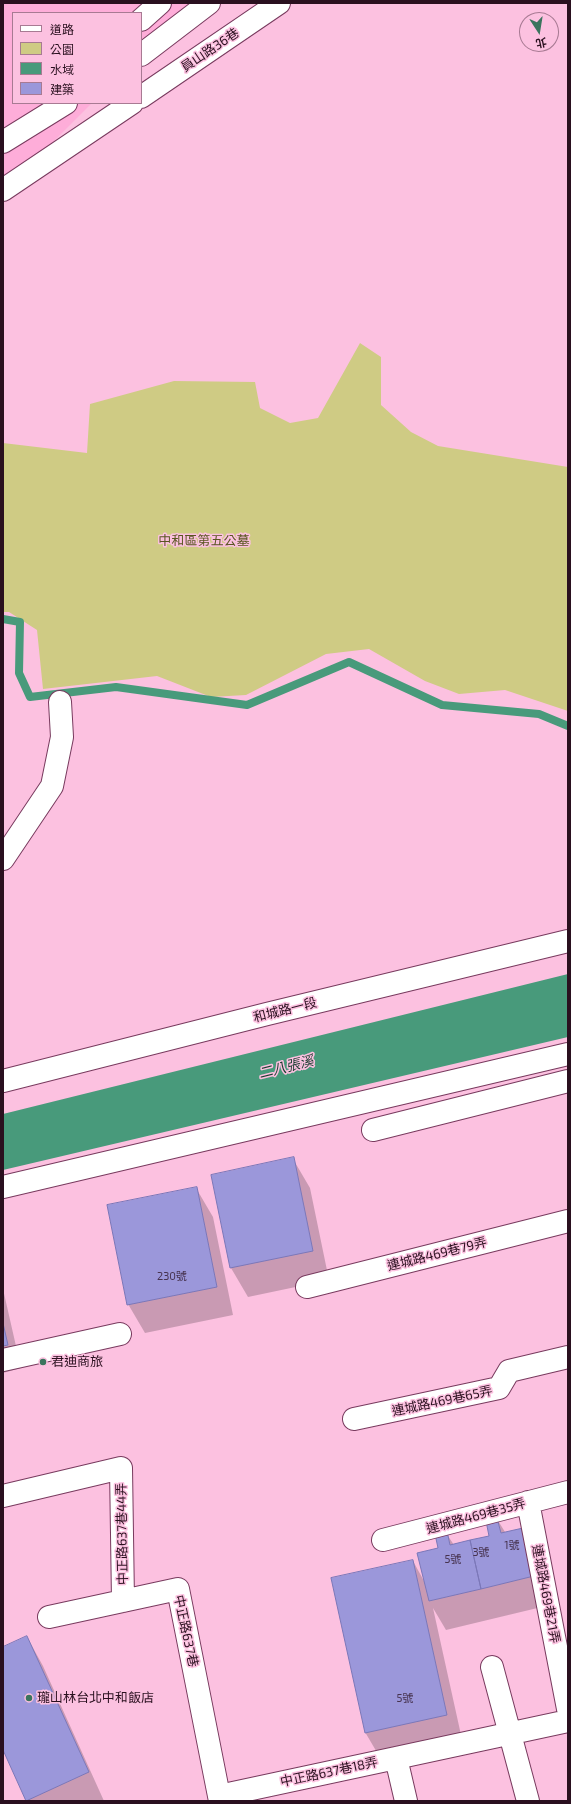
<!DOCTYPE html>
<meta charset="utf-8">
<style>
body{margin:0}
#map{position:relative;width:571px;height:1804px;overflow:hidden;background:#fcc1e0;font-family:"Exo 2","Noto Sans TC",sans-serif}
canvas{display:block}
.frame{position:absolute;inset:0;border:4px solid #2a101f;pointer-events:none}
.legend{position:absolute;left:12px;top:12px;width:130px;height:92px;box-sizing:border-box;background:#fcc1e0;border:1px solid #a87a93;margin:0;padding:5px 7px;list-style:none;font-size:12px;color:#2a101f}
.legend li{display:flex;align-items:center;gap:8px;height:20px}
.legend b{width:20px;border:1px solid #a87a93}
.north{position:absolute;left:519px;top:12px;width:40px;height:40px;box-sizing:border-box;background:#fcc1e0;border:1px solid #a87a93;border-radius:50%;rotate:168deg;font-size:11px;font-weight:700;line-height:16px;text-align:center;color:#2a101f}
.north::after{content:'';display:block;margin:auto;width:14px;height:18px;background:#3a745d;clip-path:polygon(50% 0,100% 100%,50% 72%,0 100%)}
</style>
<div id="map">
<canvas width="571" height="1804"></canvas>
<div class="frame"></div>
<ul class="legend">
<li><b style="height:5px;background:#fff"></b>道路</li>
<li><b style="height:11px;background:#cfcb84"></b>公園</li>
<li><b style="height:11px;background:#489a7b"></b>水域</li>
<li><b style="height:11px;background:#9b97da"></b>建築</li>
</ul>
<div class="north">北</div>
</div>
<script>
const context = document.querySelector('canvas').getContext('2d');
context.lineJoin = 'round';
function paint(path, color) {
  context.fillStyle = color;
  context.fill(path, 'evenodd');
}
function stroke(path, color, width, dash) {
  context.strokeStyle = color;
  context.lineWidth = width;
  context.lineCap = dash ? 'butt' : 'round';
  context.setLineDash(dash || []);
  context.stroke(path);
}
function drawText(font, color, halo, rows, align = 'center') {
  context.font = font + ' "Exo 2","Noto Sans TC",sans-serif';
  context.lineWidth = 3;
  context.setLineDash([]);
  context.textBaseline = 'middle';
  context.strokeStyle = halo;
  context.fillStyle = color;
  for (const [text, x, y, turn = 0] of rows) {
    context.save();
    context.translate(x, y);
    context.rotate((+turn || 0) * Math.PI / 180);
    context.textAlign = isNaN(turn) ? turn : align;
    if (halo) context.strokeText(text, 0, 0);
    context.fillText(text, 0, 0);
    context.restore();
  }
}
paint(new Path2D(`
 M3 3H192L141 54V13H13V103H92L3 192Z`), '#feadd9');
paint(new Path2D(`
 M360 343 381 357V405L411 432 438 446 568 467V711L505 690 459 694 425 681 369 649 326 654 246 695 211 697 157 676 43 689 37 630 9 612H3V443L87 453 90 404 174 381 255 382 260 408 290 423 318 418Z`), '#cfcb84');
paint(new Path2D(`
 M568 974V1037L3 1170V1114Z`), '#489a7b');
paint(new Path2D(`
 M293 1159 310 1188 329 1280 248 1297 231 1268Z
 M196 1188 213 1217 233 1315 145 1333 128 1304Z
 M3 1289 21 1368 3 1373Z
 M497 1519 550 1605 446 1630 433 1608 463 1744 382 1761 365 1732 413 1561 424 1581 446 1533 454 1545 490 1536Z
 M27 1637 43 1666 104 1801 27 1800 3 1748V1648Z`), '#0003');
stroke(new Path2D(`
 M3 619 20 622 19 673 30 697 116 687 247 705 349 662 442 705 539 714 568 726`), '#489a7b', 8);
const building = new Path2D(`
 M294 1157 313 1251 230 1268 211 1175Z
 M197 1187 217 1287 127 1305 107 1205Z
 M3 1323 8 1345 3 1346Z
 M497 1518 501 1533 523 1528 534 1576 481 1589 470 1540 489 1536 486 1521Z
 M447 1531 450 1545 470 1540 481 1589 429 1601 417 1553 438 1548 435 1534Z
 M413 1560 447 1715 365 1733 331 1578Z
 M27 1636 89 1772 26 1801 3 1750V1647Z`);
paint(building, '#9b97da');
stroke(building, '#7b77b8', 1);
const minor = new Path2D(`
 M141 97 279 3
 M3 190 132 103
 M3 859 52 786 62 737 60 702
 M3 1081 267 1014 568 941
 M373 1130 568 1081
 M3 1187 568 1054
 M307 1287 568 1221
 M3 1360 120 1334
 M354 1419 499 1388 509 1371 568 1357
 M3 1496 121 1468 123 1601
 M528 1502 568 1709
 M383 1540 568 1492
 M49 1617 178 1589 220 1801
 M492 1667 528 1801
 M396 1758 568 1721
 M219 1796 396 1758 406 1801`);
const highway = new Path2D(`
 M141 20 160 3
 M141 55 209 3
 M3 142 66 103`);
stroke(minor, '#783a5e', 24);
stroke(highway, '#783a5e', 24);
stroke(minor, '#fff', 22);
stroke(highway, '#fff', 22);
for (const [x, y, r, color] of [
 [43,1362,4,"#3a745d"],
 [29,1698,4,"#3a745d"]
]) {
  const dot = new Path2D();
  dot.arc(x, y, r, 0, 2 * Math.PI);
  context.fillStyle = color;
  context.fill(dot);
  stroke(dot, '#fcc1e0', 1.5);
}
drawText('11px', '#46324e', null, [
 ["230號",172,1276],
 ["1號",512,1545],
 ["3號",481,1552],
 ["5號",453,1559],
 ["5號",405,1698]
]);
drawText('13px', '#2a101f', '#fcc1e0', [
 ["員山路36巷",210,50,-34],
 ["和城路一段",285,1010,-14],
 ["連城路469巷79弄",437,1254,-14],
 ["連城路469巷65弄",442,1401,-12],
 ["連城路469巷35弄",476,1516,-15],
 ["中正路637巷44弄",122,1534,-91],
 ["連城路469巷21弄",546,1594,79],
 ["中正路637巷",186,1631,78],
 ["中正路637巷18弄",329,1772,-12]
]);
drawText('13px', '#595620', '#fcc1e0', [
 ["中和區第五公墓",204,541]
]);
drawText('13px', '#2a101f', '#fcc1e0', [
 ["君迪商旅",51,1362],
 ["瓏山林台北中和飯店",37,1698]
], 'left');
drawText('italic 14px', '#1a3e30', '#fcc1e0', [
 ["二八張溪",286,1067,-14]
]);
</script>
